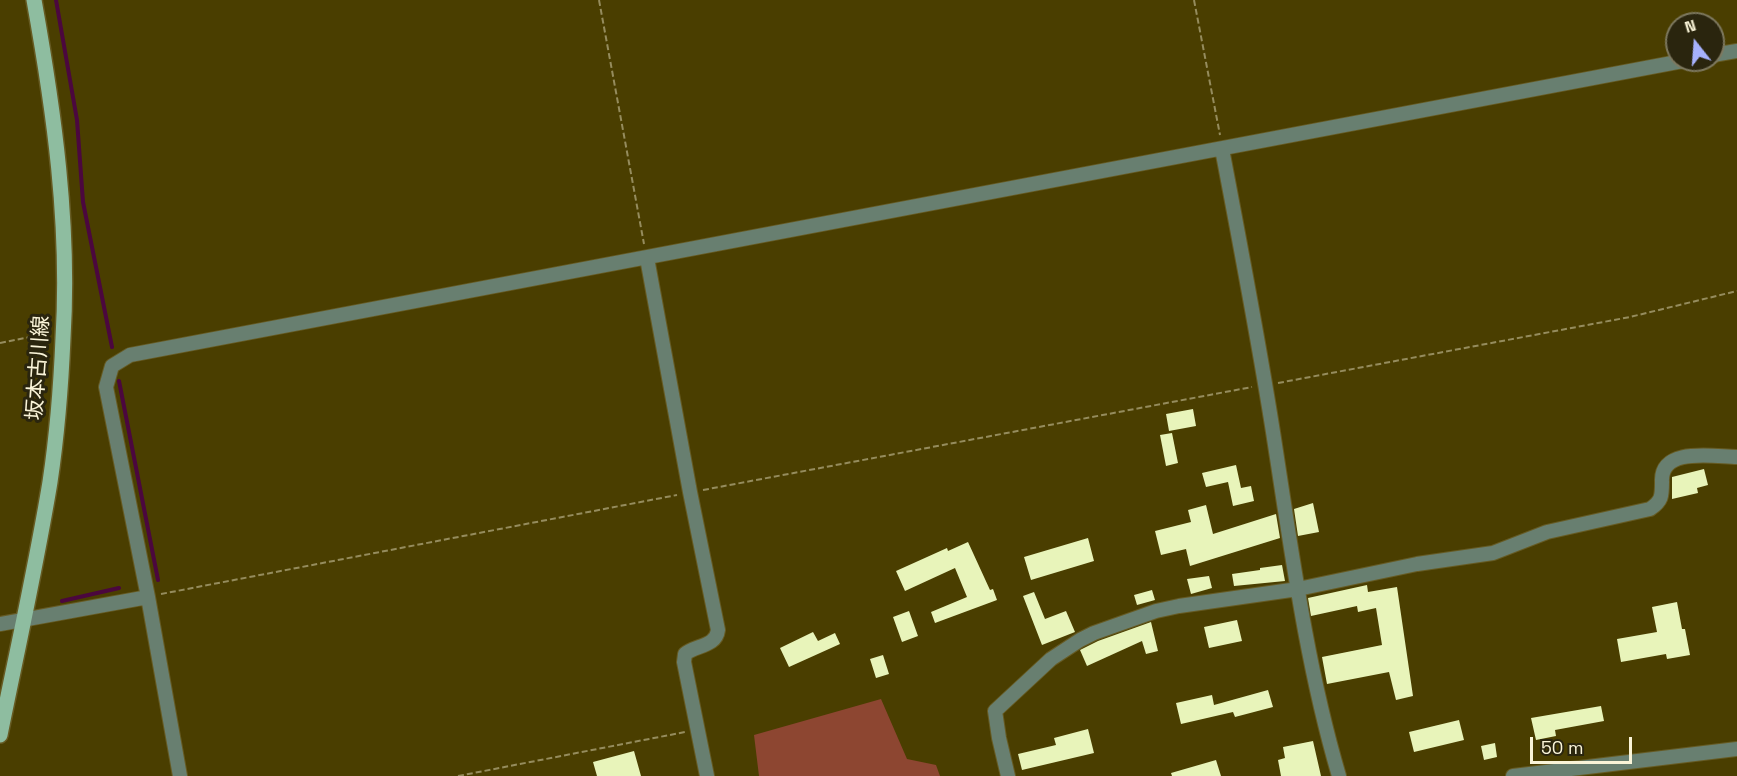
<!DOCTYPE html>
<meta charset="utf-8">
<style>
body{margin:0}
#map{position:relative;width:1737px;height:776px;overflow:hidden;background:#4a3e00;font-family:"Space Grotesk",sans-serif}
canvas{display:block}
.north{position:absolute;left:1665px;top:12px;width:60px;height:60px;box-sizing:border-box;background:#2a250e;border:2px solid #7d785f;border-radius:50%;rotate:343deg;font-size:16px;font-weight:700;line-height:24px;text-align:center;color:#faf4d8}
.north::after{content:'';display:block;margin:auto;width:21px;height:27px;background:#a6b1fc;clip-path:polygon(50% 0,100% 100%,50% 72%,0 100%)}
.scale{position:absolute;left:1530px;top:737px;width:102px;height:27px;box-sizing:border-box;border:3px solid #faf4d8;border-top:0;padding-left:8px;font-size:18px;line-height:21px;white-space:nowrap;color:#faf4d8;-webkit-text-stroke:4px #2a250e;paint-order:stroke}
</style>
<div id="map">
<canvas width="1737" height="776"></canvas>
<div class="north">N</div>
<div class="scale">50 m</div>
</div>
<script>
const context = document.querySelector('canvas').getContext('2d');
context.lineJoin = 'round';
function paint(path, color) {
  context.fillStyle = color;
  context.fill(path, 'evenodd');
}
function stroke(path, color, width, dash) {
  context.strokeStyle = color;
  context.lineWidth = width;
  context.lineCap = dash ? 'butt' : 'round';
  context.setLineDash(dash || []);
  context.stroke(path);
}
function drawText(font, color, halo, rows, align = 'center') {
  context.font = font + ' "Space Grotesk","Noto Sans JP",sans-serif';
  context.lineWidth = 6;
  context.setLineDash([]);
  context.textBaseline = 'middle';
  context.strokeStyle = halo;
  context.fillStyle = color;
  for (const [text, x, y, turn = 0] of rows) {
    context.save();
    context.translate(x, y);
    context.rotate((+turn || 0) * Math.PI / 180);
    context.textAlign = isNaN(turn) ? turn : align;
    if (halo) context.strokeText(text, 0, 0);
    context.fillText(text, 0, 0);
    context.restore();
  }
}
paint(new Path2D(`
 M881 699 907 759 936 765 940 776H759L754 735Z`), '#8d4631');
stroke(new Path2D(`
 M56 0 77 120 83 202 112 347
 M119 381 158 580
 M62 601 119 588`), '#4b073e', 4);
paint(new Path2D(`
 M1193 409 1196 426 1169 431 1166 414Z
 M1172 433 1178 463 1166 466 1160 435Z
 M1236 465 1241 488 1251 486 1254 501 1233 506 1228 482 1206 487 1202 473Z
 M1704 469 1708 485 1697 488 1698 493 1672 499V477Z
 M1313 503 1319 532 1298 536 1294 509Z
 M1206 505 1213 534 1276 514 1280 538 1190 566 1186 549 1161 555 1155 531 1191 522 1188 510Z
 M1088 538 1094 561 1031 580 1024 557Z
 M968 542 990 590 993 589 997 600 935 623 931 612 967 597 955 568 905 591 896 571 947 548 948 551Z
 M1282 565 1285 581 1234 586 1232 574 1260 570V568Z
 M1209 576 1212 588 1191 594 1187 579Z
 M1367 585 1368 592 1397 587 1413 696 1396 700 1389 672 1327 684 1322 657 1382 645 1376 608 1358 612 1357 606 1311 616 1308 598Z
 M1152 590 1155 600 1137 605 1134 595Z
 M1034 592 1045 619 1066 611 1075 632 1042 645 1023 596Z
 M1677 602 1682 629H1685L1690 655 1667 659 1666 654 1621 662 1617 639 1657 632 1652 607Z
 M909 611 918 636 902 642 893 617Z
 M1237 620 1242 641 1209 648 1204 627Z
 M1151 622 1158 651 1146 654 1142 641 1087 666 1080 650 1098 641Z
 M813 632 818 641 835 633 840 644 789 667 780 648Z
 M883 655 889 674 876 678 870 659Z
 M1268 690 1273 707 1235 717 1233 712 1181 724 1176 703 1212 695 1214 705Z
 M1601 706 1604 721 1555 730 1556 736 1536 740 1531 718Z
 M1459 720 1464 740 1414 752 1409 732Z
 M1088 729 1094 753 1022 770 1018 754 1056 745 1054 738Z
 M1313 741 1321 776H1281L1278 760 1285 758 1283 747Z
 M1495 743 1497 757 1484 760 1481 746Z
 M634 751 641 776H597L593 762Z
 M1216 760 1221 776H1172L1171 773Z`), '#e8f4ba');
const minor = new Path2D(`
 M1713 55 1737 51
 M1222 149C1240 243 1258 337 1273 432 1291 547 1306 664 1339 776
 M647 258 690 492 718 630C716 647 695 645 685 654L684 662 707 776
 M0 624 148 597
 M180 776 148 597 106 387 112 366 130 355 1688 60
 M1008 776 999 738 995 711 1051 659 1080 640 1094 633 1156 611 1179 606 1298 589 1417 564 1493 553 1547 532 1650 509C1662 501 1662 496 1662 482 1660 446 1715 457 1737 457
 M1513 776 1737 749`);
const major = new Path2D(`
 M0 735C17 651 36 567 50 482 57 435 61 386 63 338 70 224 54 111 34 0`);
stroke(minor, '#665b23', 16);
stroke(major, '#665b23', 18);
stroke(new Path2D(`
 M599 0 644 244
 M1194 0 1220 135
 M0 343 30 337H48
 M1278 383 1630 317 1737 291
 M703 490 1252 387
 M161 594 677 495
 M458 776 685 732`), '#958c5d', 2, [6, 3]);
stroke(minor, '#687f70', 14);
stroke(major, '#8ebda0', 15);
drawText('21px', '#faf4d8', '#2a250e', [
 ["坂本古川線",39,368,-86]
]);
</script>
